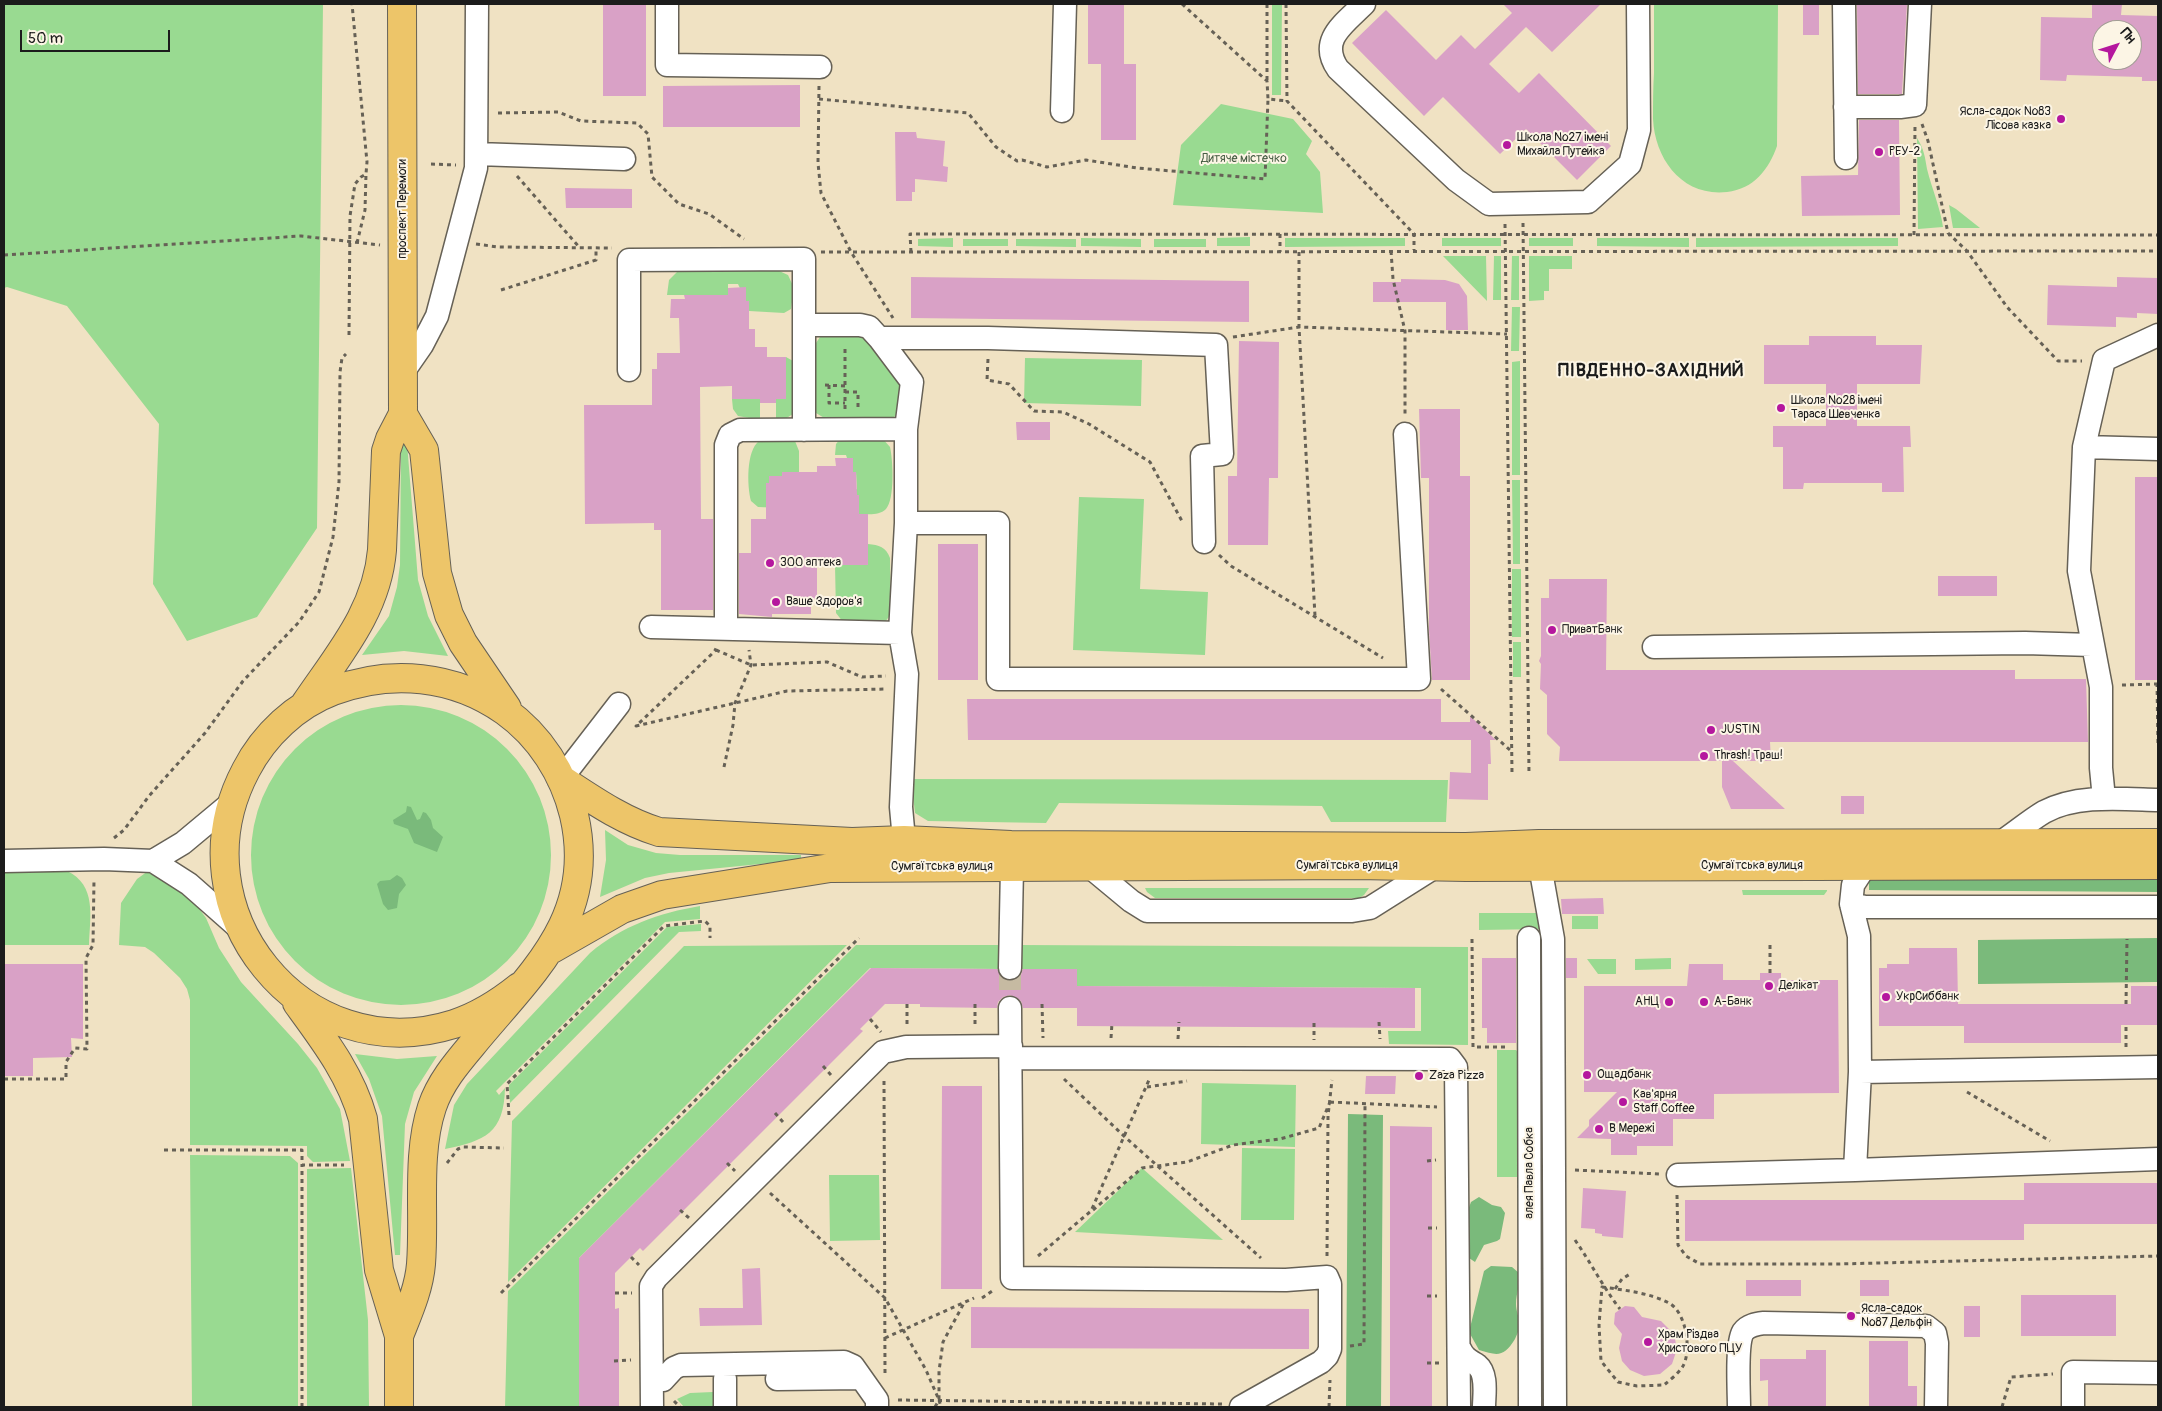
<!DOCTYPE html>
<meta charset="utf-8">
<style>
body{margin:0}
#map{position:relative;width:2162px;height:1411px;overflow:hidden;background:#f0e2c3;font-family:Pangolin,sans-serif}
canvas{display:block}
.frame{position:absolute;inset:0;border:5px solid #1c1c1c;pointer-events:none}
.north{position:absolute;left:2092px;top:20px;width:50px;height:50px;box-sizing:border-box;background:#fcf5e5;border:1px solid #a29e95;border-radius:50%;rotate:50deg;font-size:14px;font-weight:700;line-height:20px;text-align:center;color:#1c1c1c}
.north::after{content:'';display:block;margin:auto;width:18px;height:22px;background:#b5179e;clip-path:polygon(50% 0,100% 100%,50% 72%,0 100%)}
.scale{position:absolute;left:20px;top:30px;width:150px;height:22px;box-sizing:border-box;border:2px solid #1c1c1c;border-top:0;padding-left:6px;font-size:15px;line-height:18px;white-space:nowrap;color:#1c1c1c;-webkit-text-stroke:4px #fcf5e5;paint-order:stroke}
</style>
<div id="map">
<canvas width="2162" height="1411"></canvas>
<div class="frame"></div>
<div class="north">Пн</div>
<div class="scale">50 m</div>
</div>
<script>
const context = document.querySelector('canvas').getContext('2d');
context.lineJoin = 'round';
function paint(path, color) {
  context.fillStyle = color;
  context.fill(path, 'evenodd');
}
function stroke(path, color, width, dash) {
  context.strokeStyle = color;
  context.lineWidth = width;
  context.lineCap = dash ? 'butt' : 'round';
  context.setLineDash(dash || []);
  context.stroke(path);
}
function drawText(font, color, halo, rows, align = 'center') {
  context.font = font + ' Pangolin,sans-serif';
  context.lineWidth = 4;
  context.setLineDash([]);
  context.textBaseline = 'middle';
  context.strokeStyle = halo;
  context.fillStyle = color;
  for (const [text, x, y, turn = 0] of rows) {
    context.save();
    context.translate(x, y);
    context.rotate((+turn || 0) * Math.PI / 180);
    context.textAlign = isNaN(turn) ? turn : align;
    if (halo) context.strokeText(text, 0, 0);
    context.fillText(text, 0, 0);
    context.restore();
  }
}
paint(new Path2D(`
 M4 4H323L317 528 257 617 187 641 153 584 159 424 67 306 7 287 4 288Z
 M1272 4H1282L1281 95H1272Z
 M1654 4H1778L1777 146C1769 169 1754 189 1727 192 1683 197 1655 160 1653 119 1653 104 1653 88 1654 73 1654 50 1654 27 1654 4Z
 M1221 104 1293 119 1312 141 1306 154 1320 172 1323 213 1173 205 1181 145Z
 M1917 138C1924 149 1925 157 1927 169 1932 189 1940 207 1943 227L1918 229Z
 M1949 205 1956 209 1980 228H1953Z
 M1250 237V246H1217V238Z
 M953 238V247L918 246V239Z
 M1081 238 1141 239V247L1081 246Z
 M1285 238H1405V246L1285 247Z
 M1442 238H1501V246H1442Z
 M1529 238H1573V246H1529Z
 M1597 238H1689V247L1597 246Z
 M1696 238H1898V246L1696 247Z
 M963 239H1008V246H963Z
 M1016 239H1076V247L1016 246Z
 M1154 239H1206V247H1154Z
 M1443 256H1486L1487 301Z
 M1494 256H1501V300H1493Z
 M1512 256H1519V300H1511Z
 M1529 256H1572V269H1549V291H1544V300L1529 301Z
 M777 270 788 275 794 288 791 309 784 313 749 311V301H746L738 284H728V295H667L669 280 677 272Z
 M1512 307H1520L1519 351H1511Z
 M831 333 866 337C882 357 906 377 901 404 900 412 898 415 891 419H826L816 413 814 408V346L820 337Z
 M786 357 793 361V414L785 419 776 420V399L786 398Z
 M1025 358 1142 360 1141 406 1024 403Z
 M1520 361V475H1512V362Z
 M732 399H760V420L738 416 733 409Z
 M841 438H882L890 447C893 460 895 499 886 509 879 516 868 514 859 514V495H845L857 489 856 472H853V458H847L846 455H835L836 444Z
 M759 441H795L799 451V472L782 476H769V483H766V495L783 508 758 507 751 501C747 486 746 451 759 441Z
 M401 443H407L418 580 428 616 448 656 404 651 362 655 389 616 397 587 400 565Z
 M1512 480H1520V564H1513Z
 M1079 497 1144 499 1140 589 1208 592 1205 655 1073 650Z
 M868 544C879 545 886 547 890 558L891 614 885 622H843L836 613 835 565H868Z
 M1512 569H1521V637H1512Z
 M1513 642H1521V677H1513Z
 M251 855a150 150 0 1 1 300 0a150 150 0 1 1-300 0Z
 M911 779 1448 780 1446 822H1331L1322 806 1059 803 1046 823 928 821 915 813Z
 M605 830 628 845 656 853 680 855H801V860L669 873 645 878 600 897 606 860Z
 M67 871C97 885 90 917 89 945H4V873Z
 M148 871 189 895 206 918 219 948 241 982 298 1044 317 1068 340 1109 350 1161 313 1162 307 1156V1146L190 1145V1000L187 989 180 978 154 953 145 947 119 945 121 903 137 879Z
 M1145 888H1369L1364 895 1359 898H1155L1147 892Z
 M1742 890H1827V891L1824 895H1743Z
 M700 906V919L665 922 496 1091 499 1095 505 1088C504 1133 485 1141 445 1149L454 1105 467 1084 590 953C622 926 659 913 700 906Z
 M1479 913H1546V929L1479 930Z
 M1572 916H1598V929H1572Z
 M701 924V931L679 932 510 1103 509 1085 667 927Z
 M847 945 508 1282 512 1121 684 946Z
 M856 945H1002L1001 969 870 968 579 1258V1407H505L508 1291Z
 M1017 945 1468 947V1045L1389 1044 1388 1031H1421V988L1077 986V969H1017Z
 M1671 958V969L1635 970V959Z
 M1587 959H1616V974H1598Z
 M1497 1050H1516L1522 1056V1177H1497Z
 M355 1054 397 1059 437 1056 414 1092 405 1124 400 1255H395L382 1116 369 1079Z
 M1202 1083 1296 1085 1295 1147 1201 1144Z
 M1242 1148 1295 1149 1294 1220H1241Z
 M190 1155 290 1156 298 1163V1407H192Z
 M351 1168 368 1320 369 1407H307V1169Z
 M1142 1168 1223 1240 1075 1232Z
 M829 1175H879L880 1240 830 1241Z
 M1536 1192H1548V1407H1537Z
 M713 1392 718 1399V1407H684L677 1399 690 1393Z`), '#99da91');
paint(new Path2D(`
 M407 806 411 807 417 820 420 819 423 812 426 813 431 820 433 828 443 837 437 852 414 843 408 829 394 824 393 820 406 812Z
 M1869 872 2158 873V892L1869 890Z
 M397 875 402 878 406 885 399 894 397 908 388 910 383 904 377 884 380 881 390 880Z
 M2158 938V982L1978 984V940Z
 M1348 1114 1383 1115 1381 1407H1346Z
 M1479 1197 1492 1205 1501 1207 1505 1213 1500 1239 1497 1241 1484 1245 1475 1262 1469 1258 1468 1254V1210L1471 1202Z
 M1491 1266 1512 1267 1519 1273C1521 1283 1516 1293 1516 1304 1516 1311 1519 1317 1520 1324 1520 1329 1517 1334 1515 1339 1504 1357 1498 1356 1479 1350L1469 1332 1484 1271Z`), '#7aba7b');
paint(new Path2D(`
 M603 4H646V96H603Z
 M1088 4H1124V64H1136V140H1101V64H1088Z
 M1503 4H1601L1552 52 1526 27 1489 64 1519 93 1539 73 1611 146 1577 180 1526 129 1500 154 1443 97 1424 116 1352 43 1386 10 1436 60 1461 35 1475 49 1512 13Z
 M1803 4H1819V35H1803Z
 M1857 4H1907L1902 94H1858Z
 M2092 4H2122L2121 15 2158 16V81H2142V77L2067 75 2066 81 2040 80 2041 17 2092 18ZM2102 30H2132V60H2102Z
 M800 85V127H663V86Z
 M1859 120H1899L1900 215 1802 216 1801 176 1858 175Z
 M895 132H916L917 138 945 141 943 166 948 167 947 182 915 179V192H912V201H896Z
 M565 188 632 189V208H566Z
 M911 277 1249 281V322L911 318Z
 M2117 277 2158 278V314L2137 313V318L2116 317V327L2047 325 2048 285 2117 287Z
 M1401 279 1445 280 1459 284 1467 296 1468 330H1446V302H1373V282H1401Z
 M746 287V301H749V329H755V347H767V357H786V399H776V403H760V399H732V386L700 387 701 519H713V610H661V530H654V523L585 524 584 405H652V369H657V353H680L679 318H670L671 299H685L684 295H728V288Z
 M1809 336H1876V345H1922L1920 384H1857V426H1910L1911 447H1903L1904 492H1882V483H1804L1803 489H1783V447H1773V426H1826V384H1764V345H1809Z
 M1239 341 1279 342 1278 478H1269L1268 545H1228V476H1237Z
 M1419 409H1460V476H1470V680H1432L1429 630V478H1421Z
 M1016 422H1050V440H1017Z
 M835 458H853V472H856L857 495H859V514H868V565H817V599H811V614H772V617L739 614V553H751V519H766V483H769V476H782V472H817V466H836Z
 M2135 477H2158V680H2135Z
 M938 544H978V680H938Z
 M1938 576H1997V596H1938Z
 M1549 579H1607L1606 670H2015V679H2086L2088 742H1770L1771 761H1733L1785 809H1731L1722 787V761H1559L1560 747 1547 734V695L1540 689 1541 664 1539 661 1541 656V598H1549Z
 M967 699H1441V722H1470V716L1496 740H1490L1491 764H1488V800L1449 799 1450 772 1471 773V740H968Z
 M1841 796H1864V814H1841Z
 M1603 898 1604 914H1562L1561 899Z
 M1909 948H1957L1958 1004H2131V986H2158V1025H2121V1043H1964V1026H1879V968H1887V964H1909Z
 M1482 958H1516V1043H1487V1028H1482Z
 M1566 958H1577V978H1566Z
 M4 964H83V1039L71 1038 72 1057 33 1058V1076H4Z
 M1689 964H1723V980H1760V973H1781V980H1838L1839 1093 1714 1094V1119H1673V1146H1637V1155H1611V1139L1577 1138 1589 1126V1120L1617 1092H1584V986H1687Z
 M871 968 997 969 1003 979 1010 981 1021 975 1023 969H1077V986L1415 988V1028L1077 1026V1008H1023L1021 1001 1010 995 1003 997 998 1002 997 1008 920 1007V1004H885L860 1029 863 1031 643 1251 640 1248 615 1273V1309L619 1308V1407H579V1258Z
 M1366 1076H1396L1395 1094H1365Z
 M942 1086H982V1289H941Z
 M1390 1126 1432 1127V1407H1390Z
 M2024 1183H2158V1224H2024V1240L1685 1241V1200H2024Z
 M1583 1188 1626 1191 1623 1238 1602 1236V1234L1595 1233V1229L1581 1228Z
 M760 1268 762 1325 700 1326 699 1308H743L742 1269Z
 M1746 1280H1801V1296H1746Z
 M1860 1280H1889V1296H1860Z
 M2021 1295H2116V1336H2021Z
 M1625 1306 1634 1307 1642 1317 1661 1321 1674 1334 1677 1349 1672 1364 1660 1374 1644 1376 1630 1370 1622 1361 1619 1348 1622 1334 1614 1324 1615 1313Z
 M1964 1306H1980V1337H1964Z
 M971 1307 1309 1309V1349L971 1348Z
 M1869 1341H1908V1386H1917V1407H1869Z
 M1806 1350H1826V1407H1768V1380L1760 1381V1359H1806Z`), '#d9a1c6');
stroke(new Path2D(`
 M1010 968V1008`), '#c6baa2', 22, [22, 11]);
const minor = new Path2D(`
 M667 4V65L820 67
 M1364 4C1344 24 1318 40 1338 69L1456 180 1489 204 1588 202 1630 164 1639 130 1638 4
 M1844 4 1846 158
 M1845 107H1900L1915 105 1920 4
 M1062 111 1065 4
 M477 154 624 159
 M804 325H860L869 327 879 338H988L1216 345 1222 454 1202 456 1204 542
 M879 338 912 382 906 429V523L900 633 907 674 901 807 904 840
 M629 370V260L804 259V430
 M404 371 422 345 437 316 476 168 477 4
 M2084 447 2158 449
 M906 523H998V679H1419L1405 434
 M651 627 900 633
 M726 629V445L730 435 740 430 906 429
 M1654 647 2025 643 2092 645
 M561 779 619 704
 M2104 799 2101 768V687L2079 571 2084 447 2104 360 2158 335
 M2000 843C2015 833 2029 821 2044 812 2077 794 2122 799 2158 800
 M4 861 104 859 153 861 189 884 240 929
 M153 861 183 843 231 803
 M1866 865 1853 885 1851 904 1859 936 1860 1072 1855 1170 2158 1159
 M1540 866 1553 939 1555 1407
 M1090 867 1131 901 1147 911H1352L1370 908 1435 867
 M1851 904 1865 907H2158
 M1529 938 1530 1407
 M1010 968 1012 867
 M1010 1008 1012 1278 1286 1280 1327 1277 1330 1284V1349L1327 1356 1321 1362 1241 1407
 M1011 1058 1450 1059 1456 1067 1459 1407
 M1860 1072 2158 1067
 M1678 1175 1855 1170
 M1460 1349C1464 1358 1469 1360 1477 1365 1488 1374 1484 1395 1484 1407
 M777 1379 861 1378
 M663 1380 674 1368 681 1365 844 1362 853 1366 877 1400V1407
 M652 1407 651 1286 656 1278 883 1052 906 1047 1011 1046
 M725 1407V1379
 M1739 1407C1739 1392 1736 1344 1743 1332 1748 1325 1756 1324 1764 1323L1926 1326 1935 1333 1937 1343 1936 1407
 M2073 1407V1372L2158 1373`);
const major = new Path2D(`
 M403 414 424 450 437 573 449 615 463 643 507 708
 M305 704C338 655 377 611 382 550L386 451 390 439 403 414 402 4
 M561 779C593 800 623 821 659 832L852 842 904 840 1011 845 1466 847 1539 844 2158 843
 M552 949 622 909 662 895 830 868 1357 865 1466 867 2158 865
 M297 1003C324 1040 351 1075 363 1119L379 1270 399 1336V1407
 M399 1336C408 1313 419 1289 421 1264 425 1214 416 1155 432 1107 440 1083 456 1064 472 1045 531 973 598 918 574 815 564 774 540 736 505 711 454 675 391 669 333 691 296 705 264 735 246 770 172 909 302 1072 454 1024 479 1016 499 1003 519 987`);
stroke(minor, '#666156', 25);
stroke(major, '#666156', 30);
stroke(new Path2D(`
 M1182 4 1267 81 1268 99 1287 101
 M1267 4V80
 M1286 4 1287 101 1414 234V250
 M819 86 818 163 821 193 851 252 893 318
 M819 99 968 113 996 147 1017 161 1022 160 1047 167 1086 160 1137 168 1265 179 1268 99
 M498 113 558 112 581 121 637 123 648 134 652 177 679 204 709 214 744 239
 M1922 124 1928 141 1948 233 1967 251 2007 307 2058 361H2082
 M431 164 456 165
 M517 176 580 248
 M1523 223 1529 774
 M1505 224 1512 773
 M1280 234V252
 M1914 235 1915 126
 M357 243 365 210 366 174
 M476 244 498 247 612 248
 M1391 251 1393 279 1405 331V414
 M821 252 2158 251
 M911 252 910 234 2158 235
 M1299 252V327L1315 616
 M4 255 301 236 380 245
 M501 290 596 260V248
 M349 335 350 216 355 184 361 177 366 174 367 162 352 4
 M1233 337 1299 327 1507 334
 M988 359 987 380 1009 384 1034 411 1063 412 1089 424 1150 462 1183 523
 M825 385 845 386
 M829 385V403H845
 M845 392H858V410
 M845 409V346
 M1219 555 1231 566 1383 658
 M714 649 716 650 636 726 787 691 887 689
 M716 650 751 665 827 662 862 677 886 676
 M2157 683 2158 747
 M2122 685 2158 684
 M1441 689 1510 750
 M724 767 733 725 735 703 751 665 749 650
 M114 838 124 830 149 796 205 733 243 681 299 622 319 592 333 537 339 482 340 372 342 358 346 354
 M1472 939 1473 1047H1509
 M1770 973V942
 M907 1004V1026
 M975 1004V1026
 M1042 1004 1043 1038
 M2126 1004 2127 939
 M870 1019 881 1032
 M1379 1022 1380 1039
 M1314 1023V1040
 M1111 1038 1112 1023
 M1178 1039 1179 1022
 M2126 1047V1025
 M823 1066 831 1075
 M4 1079H66V1062L75 1048 87 1049 86 958 93 945 94 879
 M1064 1079 1125 1137 1261 1258
 M884 1081 885 1374
 M1147 1087 1187 1081
 M1967 1092 2050 1141
 M1330 1102 1437 1107
 M775 1113 783 1122
 M509 1115 507 1084 664 926 705 921 710 926V938
 M164 1150H302V1165H344
 M1427 1161 1436 1160
 M447 1163 458 1149 463 1147 504 1148
 M727 1163 735 1171
 M1575 1170 1659 1174
 M770 1193 885 1298 926 1370 939 1400V1371L943 1342 964 1303
 M1677 1195 1678 1245 1686 1256 1700 1264H1839L2158 1256
 M680 1210 689 1218
 M1093 1210 1142 1168 1187 1162 1233 1145 1280 1139 1319 1128 1330 1102
 M1428 1228H1437
 M1575 1240C1591 1263 1603 1287 1620 1309
 M1038 1256 1091 1211 1149 1080
 M1327 1256 1328 1116 1332 1080
 M631 1257 639 1265
 M1602 1287C1624 1290 1650 1293 1669 1303 1686 1312 1692 1350 1683 1366 1679 1373 1670 1380 1664 1385L1637 1386 1618 1382 1601 1361 1599 1325Z
 M1615 1289 1622 1279 1630 1274
 M501 1293 859 938
 M615 1293H632
 M1427 1296H1437
 M982 1298 995 1289
 M885 1338 974 1298
 M1350 1346 1364 1344 1365 1104
 M614 1361 631 1360
 M1427 1363H1439
 M898 1400 1222 1404
 M674 1401 680 1407
 M302 1407V1165
 M935 1407 939 1400 941 1407
 M1329 1407 1330 1380
 M2002 1407 2011 1377 2053 1374`), '#666156', 3, [4, 4]);
stroke(minor, '#fff', 22);
stroke(major, '#edc569', 28);
for (const [x, y, r, color] of [
 [2061,119,5,"#b5179e"],
 [1507,145,5,"#b5179e"],
 [1879,152,5,"#b5179e"],
 [1781,408,5,"#b5179e"],
 [770,563,5,"#b5179e"],
 [776,602,5,"#b5179e"],
 [1552,630,5,"#b5179e"],
 [1711,730,5,"#b5179e"],
 [1704,756,5,"#b5179e"],
 [1769,986,5,"#b5179e"],
 [1886,997,5,"#b5179e"],
 [1669,1002,5,"#b5179e"],
 [1704,1002,5,"#b5179e"],
 [1587,1075,5,"#b5179e"],
 [1419,1076,5,"#b5179e"],
 [1623,1102,5,"#b5179e"],
 [1599,1129,5,"#b5179e"],
 [1851,1316,5,"#b5179e"],
 [1648,1342,5,"#b5179e"]
]) {
  const dot = new Path2D();
  dot.arc(x, y, r, 0, 2 * Math.PI);
  context.fillStyle = color;
  context.fill(dot);
  stroke(dot, '#fcf5e5', 2);
}
drawText('12px', '#1c1c1c', '#fcf5e5', [
 ["Ясла-садок №83",2051,112,"right"],
 ["Лісова казка",2051,126,"right"],
 ["Школа №27 імені",1517,138],
 ["Михайла Путейка",1517,152],
 ["РЕУ-2",1889,152],
 ["Школа №28 імені",1791,401],
 ["Тараса Шевченка",1791,415],
 ["300 аптека",780,563],
 ["Ваше Здоров'я",786,602],
 ["ПриватБанк",1562,630],
 ["JUSTIN",1721,730],
 ["Thrash! Траш!",1714,756],
 ["Делікат",1779,986],
 ["УкрСиббанк",1896,997],
 ["АНЦ",1659,1002,"right"],
 ["А-Банк",1714,1002],
 ["Ощадбанк",1597,1075],
 ["Zaza Pizza",1429,1076],
 ["Кав'ярня",1633,1095],
 ["Staff Coffee",1633,1109],
 ["В Мережі",1609,1129],
 ["Ясла-садок",1861,1309],
 ["№87 Дельфін",1861,1323],
 ["Храм Різдва",1658,1335],
 ["Христового ПЦУ",1658,1349]
], 'left');
drawText('12px', '#485e45', '#fcf5e5', [
 ["Дитяче містечко",1244,159]
]);
drawText('12px', '#1c1c1c', '#fcf5e5', [
 ["проспект Перемоги",403,209,-90],
 ["Сумгаїтська вулиця",1347,866],
 ["Сумгаїтська вулиця",1752,866],
 ["Сумгаїтська вулиця",942,867],
 ["алея Павла Собка",1530,1173,-90]
]);
context.letterSpacing = '1px';
drawText('bold 18px', '#1c1c1c', '#fcf5e5', [
 ["ПІВДЕННО-ЗАХІДНИЙ",1651,371]
]);
context.letterSpacing = '0px';
</script>
